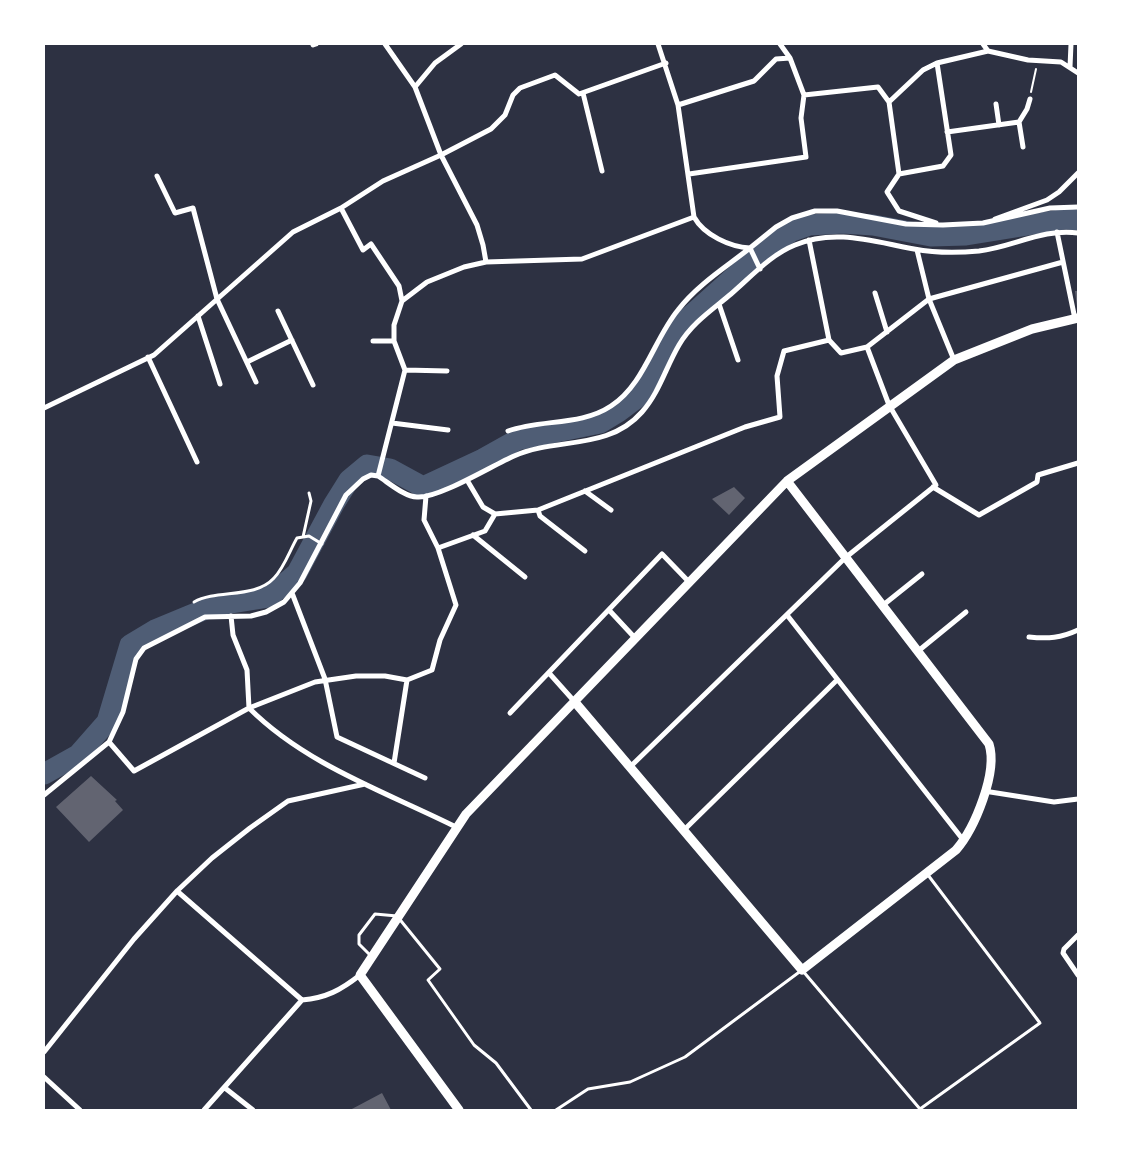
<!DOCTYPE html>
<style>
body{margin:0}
#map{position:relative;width:1122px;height:1154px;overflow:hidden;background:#2d3142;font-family:"Noto Sans",sans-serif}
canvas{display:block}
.frame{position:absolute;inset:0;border:45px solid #fff;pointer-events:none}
</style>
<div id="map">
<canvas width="1122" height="1154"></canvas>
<div class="frame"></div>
</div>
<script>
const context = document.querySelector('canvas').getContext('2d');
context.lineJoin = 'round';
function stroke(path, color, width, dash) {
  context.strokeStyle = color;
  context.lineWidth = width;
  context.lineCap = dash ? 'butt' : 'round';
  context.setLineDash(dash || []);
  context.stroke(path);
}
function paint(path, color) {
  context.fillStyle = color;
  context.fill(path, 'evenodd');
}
stroke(new Path2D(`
 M44 774 78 755 107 722 130 645 155 630 213 606 269 597 297 573 334 504 349 480 367 465 390 469 423 487 483 459 517 440 600 423 618 412 638 397 679 326 765 249 792 231 809 225 843 223 873 225 931 236 966 235 1065 219 1078 220`), '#4f5d75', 21);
paint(new Path2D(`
 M1075 291H1078V307H1077Z
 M734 487 745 498 729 515 712 499Z
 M91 776 117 800 115 801 123 810 89 842 56 807Z
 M382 1093 391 1110H350Z`), '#626471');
stroke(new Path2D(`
 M1031 92 1036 69`), '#fff', 2);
stroke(new Path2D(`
 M303 537 311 501 309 493
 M194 602C217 589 255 599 274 578 284 568 290 550 297 538L309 536 322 544
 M371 956 359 944V935L375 914 397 916 440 969 428 980 474 1045 496 1063 531 1110
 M556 1110 588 1089 630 1082 685 1057 802 970 920 1109 1040 1023 928 875`), '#fff', 3);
stroke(new Path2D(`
 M385 44 415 87 441 155 477 225 483 245 486 262
 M658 44 678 105 694 217C704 235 730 247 750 248L776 227 792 218 815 211H837L906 224 943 225 983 223 1050 208 1078 207
 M780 44 790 58
 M983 44 988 51 1028 60 1061 62 1078 73
 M313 45 316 44
 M1070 67 1071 44
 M415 87 435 63 461 44
 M583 93 602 171
 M996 104 999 125
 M678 105 754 81 776 59 790 58 804 95 878 87 889 102
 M1019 122 1023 147
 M947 132 1019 122 1027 109 1030 99
 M689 174 806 157 801 118 804 95
 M899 174 889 102 923 70 937 63
 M157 176 175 213 193 208 217 299 256 382
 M341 208 363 250 371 244 399 286 402 301
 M995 219 1047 200 1059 192 1078 173
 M936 223 899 211 887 192 899 174 943 166 951 155 937 63 988 51
 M1057 232 1075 319
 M809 240 829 340 841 353 867 347
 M917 250 929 299 954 360
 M875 293 887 332
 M719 304 738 360
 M278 311 313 385
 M198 316 220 384
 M373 341H394
 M148 357 197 462
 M247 362 292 340
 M405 370 447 371
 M44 408 154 355 293 232 341 208 383 181 441 155 491 129 505 115 513 95 520 88 555 75 579 94 666 63
 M392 423 448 430
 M508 431C542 419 581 426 611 406 644 385 654 339 678 310 697 285 726 267 750 248L760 269
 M378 476 405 370 394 341V325L402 301 427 282 464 267 486 262 582 259 694 217
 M467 480 483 507 495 514 538 510 745 427 780 417 777 376 784 351 829 340
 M933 487 979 515 1037 482 1038 475 1078 463
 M585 491 611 510
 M538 510 540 516 585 551
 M473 535 525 577
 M438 548 485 531 495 514
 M292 593 325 679 337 737 425 778
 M882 606 922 574
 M609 610 635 638
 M787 615 964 841
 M231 616 233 635 247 670 249 708C306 765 386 792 456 827
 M1029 637C1048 639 1061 638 1078 630
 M917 652 966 612
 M549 673 574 701
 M510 713 662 554 689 582
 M109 742 134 771 249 708 315 682 356 676H385L407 680 432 670 440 640 456 605 438 548 424 520 426 496
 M394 763 407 680
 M630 767 845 558 936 485 889 405 867 347 929 299 1063 262
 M984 791 1054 802 1078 799
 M44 795 109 742 123 712 136 659 144 648 205 617 251 616 266 612 284 602 300 583 346 495 363 479 371 475 378 476C389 483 405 497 417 497 438 499 493 465 514 456 556 437 608 451 642 412 659 393 666 367 679 345 692 323 712 310 731 294 751 277 770 255 795 245 835 228 874 242 914 249 935 253 958 253 979 251 1013 247 1043 228 1078 233
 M684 830 837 680
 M177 891 302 1000
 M1078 935 1064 949 1063 953 1078 975
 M44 1052 134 939 177 891 212 858 250 828 288 801 365 784
 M44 1077 80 1110
 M225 1088 253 1110
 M204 1110 302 1000C326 998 341 990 360 975`), '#fff', 5);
stroke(new Path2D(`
 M574 701 802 970 956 850C975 828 998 772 989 744L787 481
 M459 1110 360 975 466 814 787 481 954 360 1032 329 1078 318`), '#fff', 9);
</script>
